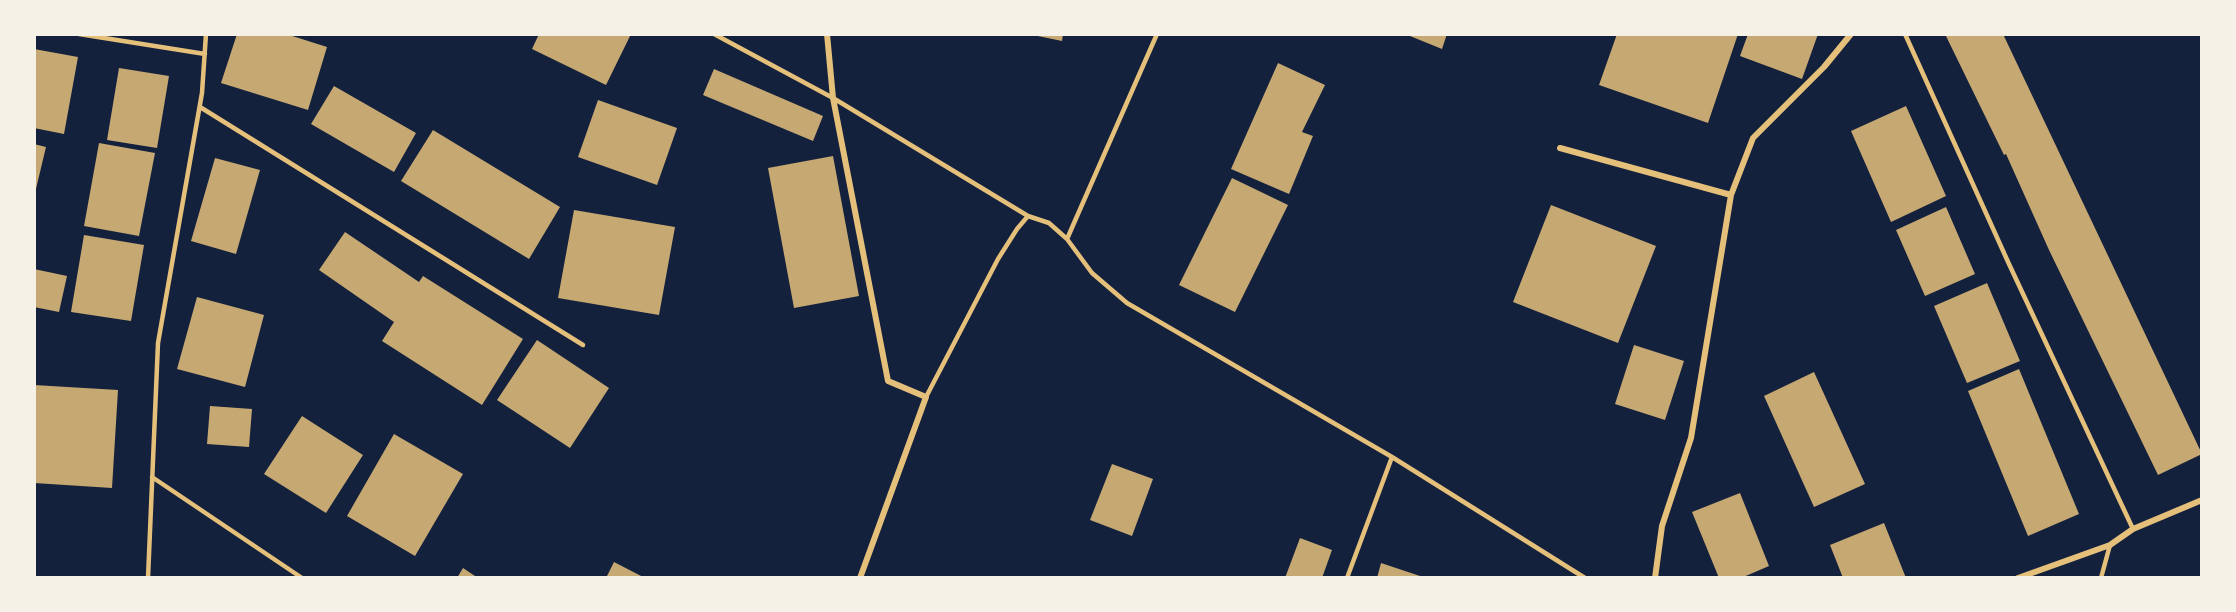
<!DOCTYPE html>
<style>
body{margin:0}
#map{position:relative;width:2236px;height:612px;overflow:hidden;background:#14213d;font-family:Overpass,sans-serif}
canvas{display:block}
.frame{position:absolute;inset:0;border:36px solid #f6f1e7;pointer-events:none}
</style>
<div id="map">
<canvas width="2236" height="612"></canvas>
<div class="frame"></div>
</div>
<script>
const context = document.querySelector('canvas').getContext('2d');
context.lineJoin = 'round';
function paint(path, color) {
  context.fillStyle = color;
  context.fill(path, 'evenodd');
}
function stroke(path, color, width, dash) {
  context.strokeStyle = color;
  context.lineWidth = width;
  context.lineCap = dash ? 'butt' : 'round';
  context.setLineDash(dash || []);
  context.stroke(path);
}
paint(new Path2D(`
 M237 34H286L327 47 308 110 221 83Z
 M539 34H631L606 85 532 49Z
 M1028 34H1063L1062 41Z
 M1405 34H1447L1442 49Z
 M1617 34H1738L1708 123 1599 85Z
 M1748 34H1818L1802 79 1740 56Z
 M1945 34H2003L2202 454 2158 475 2049 250 2006 154 2004 155Z
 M34 49 78 57 64 134 34 128Z
 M1278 63 1325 85 1302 132 1313 136 1289 194 1231 169Z
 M119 68 169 76 157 148 107 140Z
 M714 69 823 116 813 141 703 95Z
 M334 86 416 133 394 172 311 124Z
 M598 100 677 128 657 185 578 157Z
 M1906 106 1946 196 1891 222 1851 131Z
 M433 130 560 207 529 259 401 181Z
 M99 143 155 153 139 236 84 226Z
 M34 144 46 147 35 193H34Z
 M833 156 859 296 794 308 768 168Z
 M215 158 260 170 236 254 191 241Z
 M1232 178 1288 205 1235 312 1179 285Z
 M1551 205 1656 246 1618 343 1513 302Z
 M1946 207 1975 274 1925 296 1896 230Z
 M574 210 675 227 659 315 558 298Z
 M345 232 419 282 423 276 523 339 482 405 382 341 394 322 319 270Z
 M84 235 144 245 131 321 71 312Z
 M34 269 67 276 59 312 34 307Z
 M1987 283 2020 361 1967 383 1934 306Z
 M197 297 264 315 245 387 177 369Z
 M537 340 609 388 570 448 497 400Z
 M1634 345 1684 361 1665 420 1615 404Z
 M2019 369 2079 514 2028 536 1968 391Z
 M1814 372 1865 484 1814 507 1764 396Z
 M34 385 118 390 112 488 34 483Z
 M210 406 252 409 249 447 207 444Z
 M302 416 363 455 326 513 264 474Z
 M394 434 463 474 415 556 347 516Z
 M1112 464 1153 479 1132 536 1090 520Z
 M1740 493 1769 566 1741 578H1719L1692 512Z
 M1884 523 1906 578H1843L1830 545Z
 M1300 538 1332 550 1322 578H1285Z
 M614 562 645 578H606Z
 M1381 563 1423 577V578H1377Z
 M463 568 478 578H457Z`), '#c6a872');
stroke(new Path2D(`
 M79 34 205 54
 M714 34 833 98 1028 216
 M1157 34 1067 239 1092 273 1127 303 1392 457 1585 578
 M1905 34 2009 264 2133 529
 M200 107 583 345
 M926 397 998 259 1017 229 1028 216 1049 223 1067 239
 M152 477 302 578
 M148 578 158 343 202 93 206 34
 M1347 578 1392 457
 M2101 578 2110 545`), '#e5c07b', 4.5);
stroke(new Path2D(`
 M827 34 833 98 888 381 926 397 860 578
 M1560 148 1731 195
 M1655 578 1662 526 1691 438 1731 195 1753 138 1824 67 1851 34
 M2018 578 2110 545 2133 529 2202 500`), '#e5c07b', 6);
</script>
